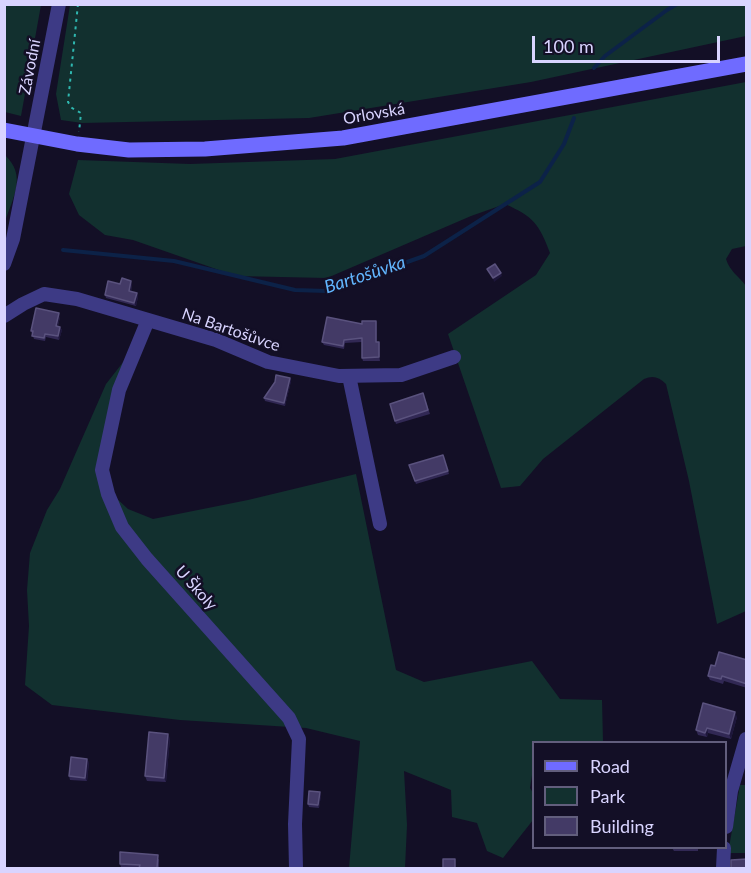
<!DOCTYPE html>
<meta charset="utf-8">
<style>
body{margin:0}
#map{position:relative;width:751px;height:873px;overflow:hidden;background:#130f26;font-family:Lato,sans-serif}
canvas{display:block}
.frame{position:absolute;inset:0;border:6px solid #d9d4ff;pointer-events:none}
.legend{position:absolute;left:532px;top:741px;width:195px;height:108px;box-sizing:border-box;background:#130f26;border:2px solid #625e7d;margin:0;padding:8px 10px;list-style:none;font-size:18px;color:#d9d4ff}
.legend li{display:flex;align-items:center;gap:12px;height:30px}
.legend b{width:30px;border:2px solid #625e7d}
.scale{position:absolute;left:532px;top:36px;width:188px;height:27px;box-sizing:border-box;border:3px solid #d9d4ff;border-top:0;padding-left:8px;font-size:18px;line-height:21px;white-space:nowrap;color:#d9d4ff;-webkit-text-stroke:4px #130f26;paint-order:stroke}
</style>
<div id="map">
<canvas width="751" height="873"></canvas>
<div class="frame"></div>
<ul class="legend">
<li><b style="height:8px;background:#6f6bff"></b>Road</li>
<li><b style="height:16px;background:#12302f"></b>Park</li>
<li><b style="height:16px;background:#433a66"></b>Building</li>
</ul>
<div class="scale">100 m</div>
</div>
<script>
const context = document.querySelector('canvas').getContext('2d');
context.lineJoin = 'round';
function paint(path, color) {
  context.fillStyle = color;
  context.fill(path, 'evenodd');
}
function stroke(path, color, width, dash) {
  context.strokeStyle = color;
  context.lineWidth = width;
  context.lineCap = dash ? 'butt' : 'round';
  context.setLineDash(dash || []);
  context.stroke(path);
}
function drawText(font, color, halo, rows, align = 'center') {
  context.font = font + ' Lato,sans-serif';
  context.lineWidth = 5;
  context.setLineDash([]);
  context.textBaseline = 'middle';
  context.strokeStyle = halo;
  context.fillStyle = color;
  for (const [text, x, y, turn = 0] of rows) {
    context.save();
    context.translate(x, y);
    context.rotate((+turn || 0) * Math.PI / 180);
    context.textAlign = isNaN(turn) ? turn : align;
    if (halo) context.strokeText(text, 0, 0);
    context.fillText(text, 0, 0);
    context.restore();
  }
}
paint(new Path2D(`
 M5 4 41 5 21 116 5 112Z
 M70 5 746 4V36L531 82 309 118 82 123 61 120 56 94Z
 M746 82V246L732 249 726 259C730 272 739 276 746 286V611L717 624 689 481 666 384C659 377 653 375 644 379L543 459 520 486 501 488 448 334 536 275 550 253C539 224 534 217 505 204L471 216 327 278 236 276 133 240 105 235 79 215 69 194 78 160 190 164 335 159Z
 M5 155C27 176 13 197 5 222Z
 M124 361 98 468 113 495 128 509 153 519 248 500 356 474 396 670 424 682 532 661 560 699 602 700 603 742H534L533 769 530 788 533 793V820L503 858 487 851 477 823 452 817 451 790 404 771 407 825 405 868H349L360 741 306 728 180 720 52 705 25 685 29 626 27 590 30 553 47 510 60 489 106 384Z
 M740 785H746V853H728Z`), '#12302f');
stroke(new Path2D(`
 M594 68 605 56 667 10 677 4
 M63 250 174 261 295 290 326 291 424 256 540 182 564 144 574 118`), '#0c2248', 4);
stroke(new Path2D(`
 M78 4 68 102 72 108 81 113 79 132`), '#2fb8b0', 2, [3, 4.5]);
stroke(new Path2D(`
 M4 264 13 239 59 4
 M4 316 23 304 44 294 77 299 216 340 268 362 339 376 401 375 454 357
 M148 320 119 390 102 470 108 494 122 527 147 559 289 718 299 739 295 824 296 868
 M349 376 380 524
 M726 827 731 791 746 739
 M723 868 724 848`), '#3d3a85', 14);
stroke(new Path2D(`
 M4 130 77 144 129 150 205 149 343 138 746 64`), '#6f6bff', 15);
paint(new Path2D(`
 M120 284H132L131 292 137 293 138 297 136 306 106 298 105 295Z
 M60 317 58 326 62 330 59 340 46 337 45 341 34 339 31 331Z
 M376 321 377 324V342H379L380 345V361H363L362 358V342L345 343 344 349 324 345 322 342 362 324Z
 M290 378 291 381 285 406 265 401 264 398Z
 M423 393 430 414 396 424 390 404Z
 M443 455 449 474 416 484 409 465Z
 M747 660V688L724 681 723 684 710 680 708 676 715 666Z
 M737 717 731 739 708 733 707 737 698 735 696 730Z
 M170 738 166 782 147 781 145 776Z
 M89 762 87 781 70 780 69 776Z
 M321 795 319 808 309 807 308 804Z
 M672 848H698V851H674Z
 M159 859V868L121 867 120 864Z`), '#312854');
paint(new Path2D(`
 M501 273 502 276 494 282 493 278Z
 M131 281 132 284 130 295 129 291Z
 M137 293 138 297 136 306 134 303Z
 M59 313 60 317 57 329 56 326Z
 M376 321 377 324V345L376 342Z
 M60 327 62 330 59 340 58 336Z
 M379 342 380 345V361L379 357Z
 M290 378 291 381 285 406 284 403Z
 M735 712 737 717 731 739 729 734Z
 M707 728 708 733 707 737 705 733Z
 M168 734 170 738 166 782 164 778Z
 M87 759 89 762 87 781 85 778Z
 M320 792 321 795 319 808 318 805Z`), '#1d163a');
const building = new Path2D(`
 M495 264 501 273 493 278 487 269Z
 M122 278 131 281 129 291 137 293 134 303 105 295 108 281 120 284Z
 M36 308 59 313 56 326 60 327 58 336 45 334 44 338 32 336 33 331H31Z
 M327 317 362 324V321H376V342H379V357L362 358V338L344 340 343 346 322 342Z
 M276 375 290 378 284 403 264 398 275 382Z
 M423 393 428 410 395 421 390 404Z
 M443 455 448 471 415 481 409 465Z
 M719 652 747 660V684L722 676 721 679 708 676 711 665 715 666Z
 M703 703 735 712 729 734 707 728 705 733 696 730Z
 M149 732 168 734 164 778 145 776Z
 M71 757 87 759 85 778 69 776Z
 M309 791 320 792 318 805 308 804Z
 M120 852 158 855 157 868H139L140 865 120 864Z
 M443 859H455V868H443Z
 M747 859V868H731V860Z`);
paint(building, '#433a66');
stroke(building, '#5a527e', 1.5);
drawText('16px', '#d9d4ff', '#130f26', [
 ["Závodní",30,67,-79],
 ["Orlovská",374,114,-10],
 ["Na Bartošůvce",231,330,19],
 ["U Školy",196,588,48]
]);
drawText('italic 18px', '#62b6ff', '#130f26', [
 ["Bartošůvka",365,275,-18]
]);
</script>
